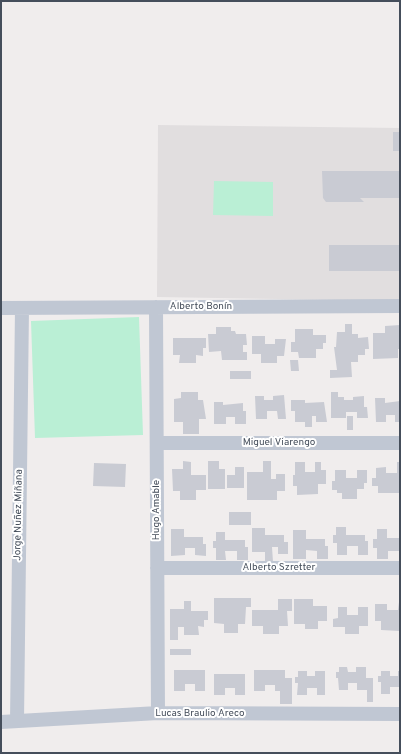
<!DOCTYPE html>
<meta charset="utf-8">
<style>
body{margin:0}
#map{position:relative;width:401px;height:754px;overflow:hidden;background:#f0eded;font-family:Overpass,sans-serif}
canvas{display:block}
.frame{position:absolute;inset:0;border:2px solid #454e5b;pointer-events:none}
</style>
<div id="map">
<canvas width="401" height="754"></canvas>
<div class="frame"></div>
</div>
<script>
const context = document.querySelector('canvas').getContext('2d');
context.lineJoin = 'round';
function paint(path, color) {
  context.fillStyle = color;
  context.fill(path, 'evenodd');
}
function stroke(path, color, width, dash) {
  context.strokeStyle = color;
  context.lineWidth = width;
  context.lineCap = dash ? 'butt' : 'round';
  context.setLineDash(dash || []);
  context.stroke(path);
}
function drawText(font, color, halo, rows, align = 'center') {
  context.font = font + ' Overpass,sans-serif';
  context.lineWidth = 4;
  context.setLineDash([]);
  context.textBaseline = 'middle';
  context.strokeStyle = halo;
  context.fillStyle = color;
  for (const [text, x, y, turn = 0] of rows) {
    context.save();
    context.translate(x, y);
    context.rotate((+turn || 0) * Math.PI / 180);
    context.textAlign = isNaN(turn) ? turn : align;
    if (halo) context.strokeText(text, 0, 0);
    context.fillText(text, 0, 0);
    context.restore();
  }
}
paint(new Path2D(`
 M158 125 400 128V301L157 297Z`), '#e1dedf');
paint(new Path2D(`
 M214 181 273 182V216L213 215Z
 M139 317 143 435 35 438 31 321Z`), '#baefd5');
paint(new Path2D(`
 M393 132H400V151H393Z
 M322 171H400V198H360L364 202H326L323 198Z
 M329 245H400V271H329Z
 M345 324H352V334H358V338L368 337 369 349H365V355H358V362H351L352 377 330 378V370H337L334 347H336L337 332H345Z
 M400 325V349H398V358L373 359V333H385V326Z
 M216 327H231V331H235L236 334H246L247 345H243V352H247V360H222L221 351 209 352 208 334H216Z
 M295 329H313V335H326V343H323V349H316V358H299L298 352H291V342H295Z
 M252 336H265V344H275V339H286L284 356H277V363H261V354H252Z
 M173 338H206V348H203V356L196 355V363H179L180 355H173Z
 M290 360H298L299 371H291Z
 M230 371H251V379H230Z
 M181 392H198V400H203L206 419H199V434H183V422H174V399L181 398Z
 M331 392H338V397H344V400H353V397L364 396V407H367L368 418H357V412H346V418H331Z
 M284 395 286 419H278L277 411H267V419H256L255 396H264V400H273V396Z
 M375 398H385V403L400 401V422H395V415H386V422H376Z
 M291 400H305V403L324 402 327 422H316V416H312V427H305V422H295V411H291Z
 M214 402H223V405L243 403V411H246V424H235V417H226V424H214Z
 M347 416H353V430H347Z
 M183 461 191 462V475H206V490H196V500H180V491H173L172 469H183Z
 M208 461H219V469H225V489H208Z
 M263 461H271V479H276V474H285V491H277V500H247V472H263Z
 M295 462H305V472H315V462H321V470H326V484H318V494L297 495V486H293V475H295Z
 M397 462H400L399 493H378V486H372V478H376V468L386 467V473H397Z
 M94 463 126 464 125 487 93 486Z
 M235 467H244V488H227V475H235Z
 M335 470H346V478H357V470H367V483H364V489H357V499H342V493H337V490H332V481H335Z
 M229 512H251V525H229Z
 M336 527H346V535H365V541H368V555H358V546H347V555H337V543H333V535H336Z
 M252 528H265V535H284V542H288V554H278V547H272L273 562H265V552H252Z
 M171 529H184V537H203V544H206V556L195 555V548H185V555L171 556Z
 M377 529H387V538H400V551H388V559H377V548H373V539H377Z
 M293 530H306V539H325V546H328V559H317V551L306 550V559H293Z
 M216 532H225V540H245V547H248V560H237V551H225L226 560H216V548H213V541H216Z
 M214 598H251V607H246L245 624H238V633H224V624L214 623Z
 M278 599H292V611H287L288 626H279V634H263V626H252V610H278Z
 M294 599H313V606H327V621H318V629H305V624H294Z
 M184 601H191V611H208V620H204V627L198 626 199 635H184V627H178V640H170V609H184Z
 M399 602 400 631 381 630V621H375V604H387V610H398Z
 M338 607H347V615H358V607H368V626H359V634H345V627H333V619L338 618Z
 M170 649H191V655H170Z
 M339 667H347L348 672H356V667H366V678H373V702H367V690H357V683H348V690H339L338 678H336V672H339Z
 M174 670H205V691H195V684H185V691H174Z
 M254 670H285V678H292V704H280V691H275V685H265V691H254Z
 M298 671H307V676H315V671H325V695H317V688H307V695H297L298 683H295V677H298Z
 M381 671H390V676H398V671H400V687H390V694H381V682H378V676H381Z
 M214 674H245V695H235V688H225V695H214Z`), '#c9cbd3');
stroke(new Path2D(`
 M156 307 158 713
 M1 308 400 306
 M157 443H400
 M157 568H400
 M17 721 22 308
 M1 722 158 713 400 714`), '#c0c7d3', 14);
drawText('10px', '#454e5b', '#fff', [
 ["Alberto Bonín",201,307],
 ["Miguel Viarengo",279,443],
 ["Hugo Amable",157,510,-90],
 ["Jorge Nuñez Miñana",19,515,-89],
 ["Alberto Szretter",279,568],
 ["Lucas Braulio Areco",200,714]
]);
</script>
